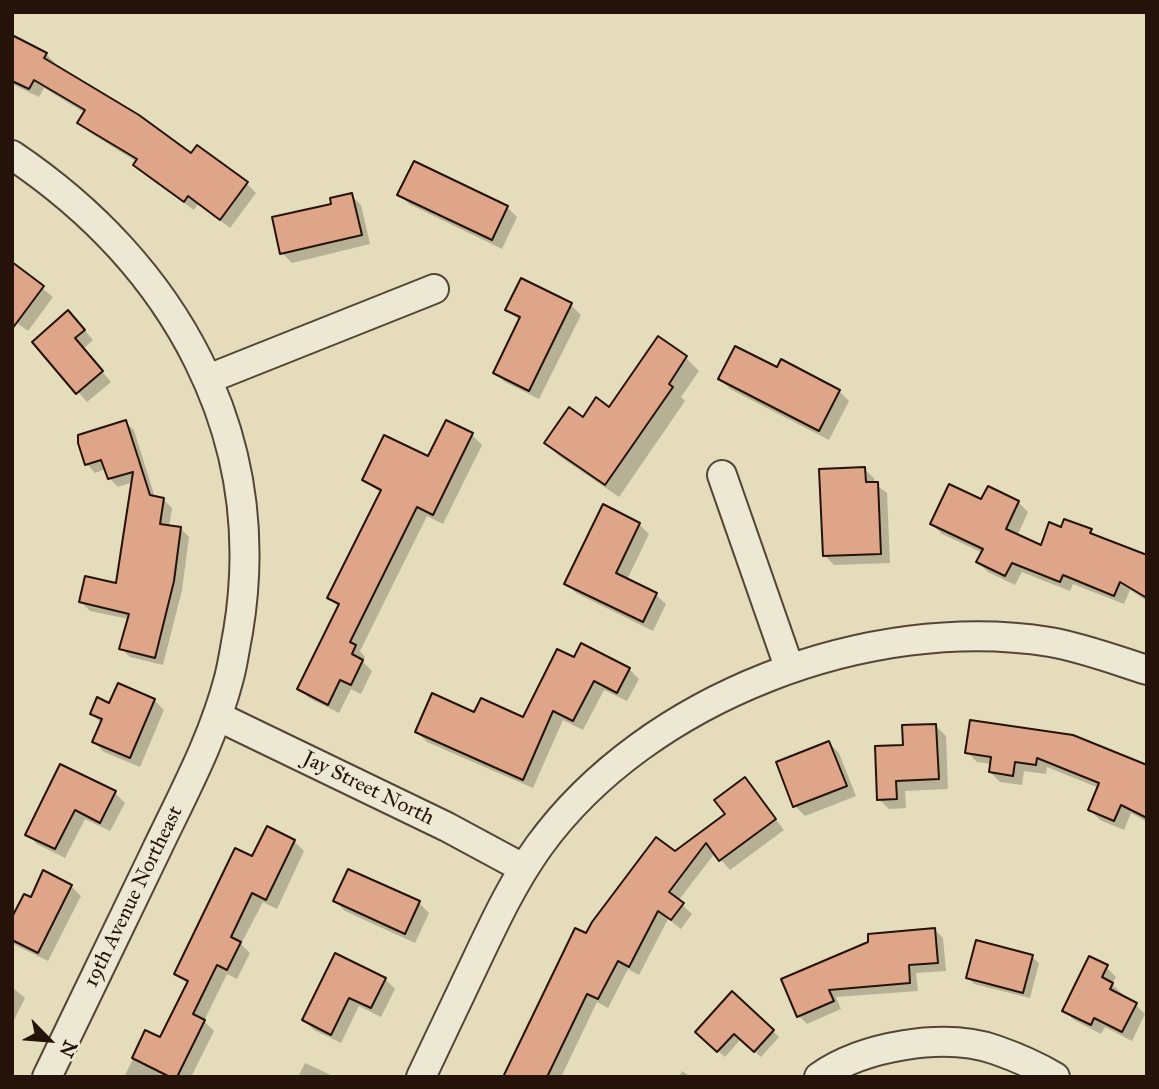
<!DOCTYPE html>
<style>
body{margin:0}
#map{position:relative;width:1159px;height:1089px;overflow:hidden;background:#e4dcbb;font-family:"IM FELL Great Primer",serif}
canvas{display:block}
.frame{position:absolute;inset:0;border:14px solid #251309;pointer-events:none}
.north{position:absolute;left:14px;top:1005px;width:70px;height:70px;-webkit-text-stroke:5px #ede8d3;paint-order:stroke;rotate:115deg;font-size:19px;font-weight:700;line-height:28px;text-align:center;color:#251309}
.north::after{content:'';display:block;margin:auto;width:24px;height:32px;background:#251309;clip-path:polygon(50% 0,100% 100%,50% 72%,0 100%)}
</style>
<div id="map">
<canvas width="1159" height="1089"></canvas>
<div class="frame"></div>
<div class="north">N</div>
</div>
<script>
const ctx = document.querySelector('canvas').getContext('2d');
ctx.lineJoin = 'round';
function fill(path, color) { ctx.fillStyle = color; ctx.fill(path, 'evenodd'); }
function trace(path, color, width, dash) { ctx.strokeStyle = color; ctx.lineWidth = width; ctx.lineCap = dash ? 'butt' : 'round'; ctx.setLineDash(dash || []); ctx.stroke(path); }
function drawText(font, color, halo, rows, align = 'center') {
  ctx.font = font + ' "IM FELL Great Primer",serif'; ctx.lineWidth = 5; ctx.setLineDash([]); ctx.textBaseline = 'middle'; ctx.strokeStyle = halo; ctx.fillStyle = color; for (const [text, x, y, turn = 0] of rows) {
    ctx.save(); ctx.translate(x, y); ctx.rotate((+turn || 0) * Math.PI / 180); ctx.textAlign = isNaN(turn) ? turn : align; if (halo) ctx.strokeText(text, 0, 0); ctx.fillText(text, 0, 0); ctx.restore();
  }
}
fill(new Path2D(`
 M12,37l34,17 10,10 -2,2 137,90 55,27 10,10 -26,35 -32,-24 -4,6 -50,-36 -9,-10 2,-2 -48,-30 -10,-9 6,-10 -41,-25 -5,9 -27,-13z
 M400,194l107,13 10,10 -15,32 -93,-45z
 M351,195l10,10 9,39 -78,19 -10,-10 51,-48z
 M12,264l41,33 -25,34 -16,-12z
 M571,305l10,10 -42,84 -34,-17 -10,-9 26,-52 -14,-11z
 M78,322l15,18 -10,9 28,33 -24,20 -53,-60z
 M659,339l27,19 13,13 -18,26 4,4 -66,96 -60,-41 -13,-13 37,-24 27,-10z
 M720,379l119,12 10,10 -20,39 -99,-51z
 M125,422l9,8 21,68 8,1 9,9 -3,19 12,2 8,8 -7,53 -19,75 -33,-8 -9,-9 8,-29 -39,-8 -9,-9 37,-17 15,-103 -15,5 -9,-9 -3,-9 -11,4 -8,-9z
 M472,435l10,10 -39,79 -16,-8 -67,135 5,6 -2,5 9,9 -11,23 -10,-5 -12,24 -30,-15 -10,-10 40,-81 -10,-9 52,-105 -17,-13 65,-21z
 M864,469l10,9 1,6 12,9 3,70 -56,2 -10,-10z
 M982,501l36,1 10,10 -11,24 24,11 21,-18 29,2 7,7 49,19v44l-17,-11 -6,14 -51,-20 -3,7 -48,-19 -7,13 -27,-13 -10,-10 5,-9 -41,-19 -10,-10z
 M639,524l10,10 -22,46 29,15 10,9 -13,27 -77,-38 -10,-10z
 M575,660l54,9 10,10 -12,22 -23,-11 -21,40 -20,-10 -30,68 -106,-46 -10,-10 58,-18 48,5z
 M154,700l10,10 -24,57 -36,-15 -10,-10 8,-18 -10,-10 18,-9z
 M936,726l10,10 2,53 -43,2 1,17 -17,1 -10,-10 26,-53z
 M829,743l10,10 17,43 -51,20 -10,-10 -17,-43z
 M967,752l180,15v55l-16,-9 -7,17 -24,-10 -10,-10 9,-22 -52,-21 -1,7 -22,-3 -2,14 -22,-3 -10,-10 2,-8 -15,-2z
 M61,766l54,27 10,10 -15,28 -25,-12 -20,39 -28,-14 -10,-10z
 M745,779l39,51 -54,40 -15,-17 -37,48 14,13 -11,15 -13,-10 -29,56 -11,-6 -20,39 -11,-6 -36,75h-58l73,-147 11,6 87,-83 53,-38z
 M294,841l10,10 -27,58 -14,-7 -22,42 9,9 -13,26 -10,-5 -23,47 10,10 -23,46h-67l22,-44 15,7 27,-56 -12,-11 77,-115z
 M71,886l10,10 -33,65 -33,-16 -3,-3v-21l19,-22z
 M335,901l84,2 10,10 -14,30 -70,-32z
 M935,930l8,8 3,33 -30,2 2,18 -82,6 5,12 -34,15 -8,-8 -16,-36z
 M1032,957l7,6 -9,35 -56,-14 -6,-6z
 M1106,967l10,10 -4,7 10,10 -2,3 15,7 10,10 -13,27 -27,-14 -4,7 -27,-14 -10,-10z
 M385,979l10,10 -14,28 -22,-11 -18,37 -27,-13 -10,-10z
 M12,987l13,11 -13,26z
 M773,1031l6,6 -18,20 -20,-18 -16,18 -28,-25z
 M305,1063l30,14h-37z
 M682,1071l9,6h-12z`), '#0003');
const building = new Path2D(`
 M12,35l35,18 -3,5 95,57 52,38 6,-8 51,37 -28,38 -32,-24 -4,6 -51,-37 4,-6 -60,-36 8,-13 -51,-30 -5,9 -17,-8z
 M414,161l94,45 -16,34 -95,-45z
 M352,193l10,42 -82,19 -8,-37 59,-13 -1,-6z
 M12,262l32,24 -32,43z
 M521,278l51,25 -43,88 -36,-18 27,-56 -15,-7z
 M68,310l17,20 -10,8 28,33 -27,23 -44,-52z
 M658,336l29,20 -18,28 4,3 -68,98 -61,-42 25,-36 14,10 13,-20 13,10z
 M735,346l42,21 4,-8 59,31 -21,41 -101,-52z
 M126,420l24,75 14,3 -4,26 21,3 -7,54 -19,77 -36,-9 10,-35 -50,-12 6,-26 31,7 17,-111 -25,7 -7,-19 -16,5 -7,-22v-8z
 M446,420l27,13 -40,82 -16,-8 -67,135 6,3 -4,9 11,6 -12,25 -11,-5 -12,25 -31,-16 42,-85 -12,-6 54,-108 -19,-10 22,-45 44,21z
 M865,467l1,15h12l3,72 -58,2 -4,-87z
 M949,484l32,15 7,-13 31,15 -13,28 35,16 8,-23 12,5 3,-8 28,10 -2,4 57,22v43l-27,-16 -6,14 -51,-21 -3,7 -48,-19 -7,13 -29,-14 7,-13 -53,-25z
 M603,504l37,19 -24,50 41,20 -14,29 -79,-38z
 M581,643l49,25 -13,25 -23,-12 -21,40 -20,-10 -30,69 -108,-48 17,-39 42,19 7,-14 42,19 34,-68 17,8z
 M118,683l37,16 -25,59 -38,-16 10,-23 -12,-5 7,-17 12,6z
 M970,720l103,15 74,30v53l-26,-13 -7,16 -26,-11 11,-27 -62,-25 -1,7 -21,-3 -2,14 -24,-4 2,-15 -26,-4z
 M936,724l3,55 -43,2 1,18 -20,1 -2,-54 28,-1 -1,-20z
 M829,741l18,45 -54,21 -17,-45z
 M60,764l56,27 -16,32 -25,-13 -20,39 -30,-14z
 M745,777l31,42 -57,42 -13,-18 -37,49 15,11 -13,17 -13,-9 -29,56 -11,-6 -20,38 -11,-5 -40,83h-44l72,-149 11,5 6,-11 64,-85 19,14 50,-37 -11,-14z
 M267,826l28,14 -29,60 -14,-7 -21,44 10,5 -14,28 -10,-5 -24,49 12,6 -28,57h-7l-38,-19 13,-28 15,7 28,-56 -14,-7 61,-126 17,8z
 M348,869l72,32 -15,33 -72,-33z
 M43,870l29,15 -34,68 -26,-13v-23l12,-23 7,3z
 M935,928l3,35 -29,2 1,18 -81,7 5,11 -37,16 -16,-38 87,-37v-8z
 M976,940l57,15 -10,38 -57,-15z
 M335,953l51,25 -15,30 -22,-10 -18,37 -29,-15z
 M1089,956l19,9 -6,12 11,6 -3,6 27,14 -15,29 -28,-14 -3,7 -29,-14z
 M732,991l42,39 -20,22 -20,-18 -17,18 -22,-20z`);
fill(building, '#dea588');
trace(building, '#251309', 2);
const street = new Path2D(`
 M12,155c162,109 259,279 226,477 -3,15 -5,31 -9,46 -16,62 -47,118 -74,175 -36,75 -72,149 -108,224
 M208,379l226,-90
 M722,475l67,192
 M217,716l230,111 76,41
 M421,1077c19,-40 38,-80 57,-120 18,-38 36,-76 61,-111 108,-149 331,-233 511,-204 34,6 65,18 97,28
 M819,1077c44,-31 125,-45 177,-27 20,7 41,16 59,27`);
trace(street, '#554536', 32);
trace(street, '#ede8d3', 28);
drawText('21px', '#251309', '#ede8d3', [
 ["Jay Street North",368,789,26],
 ["19th Avenue Northeast",134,897,-64]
]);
</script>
